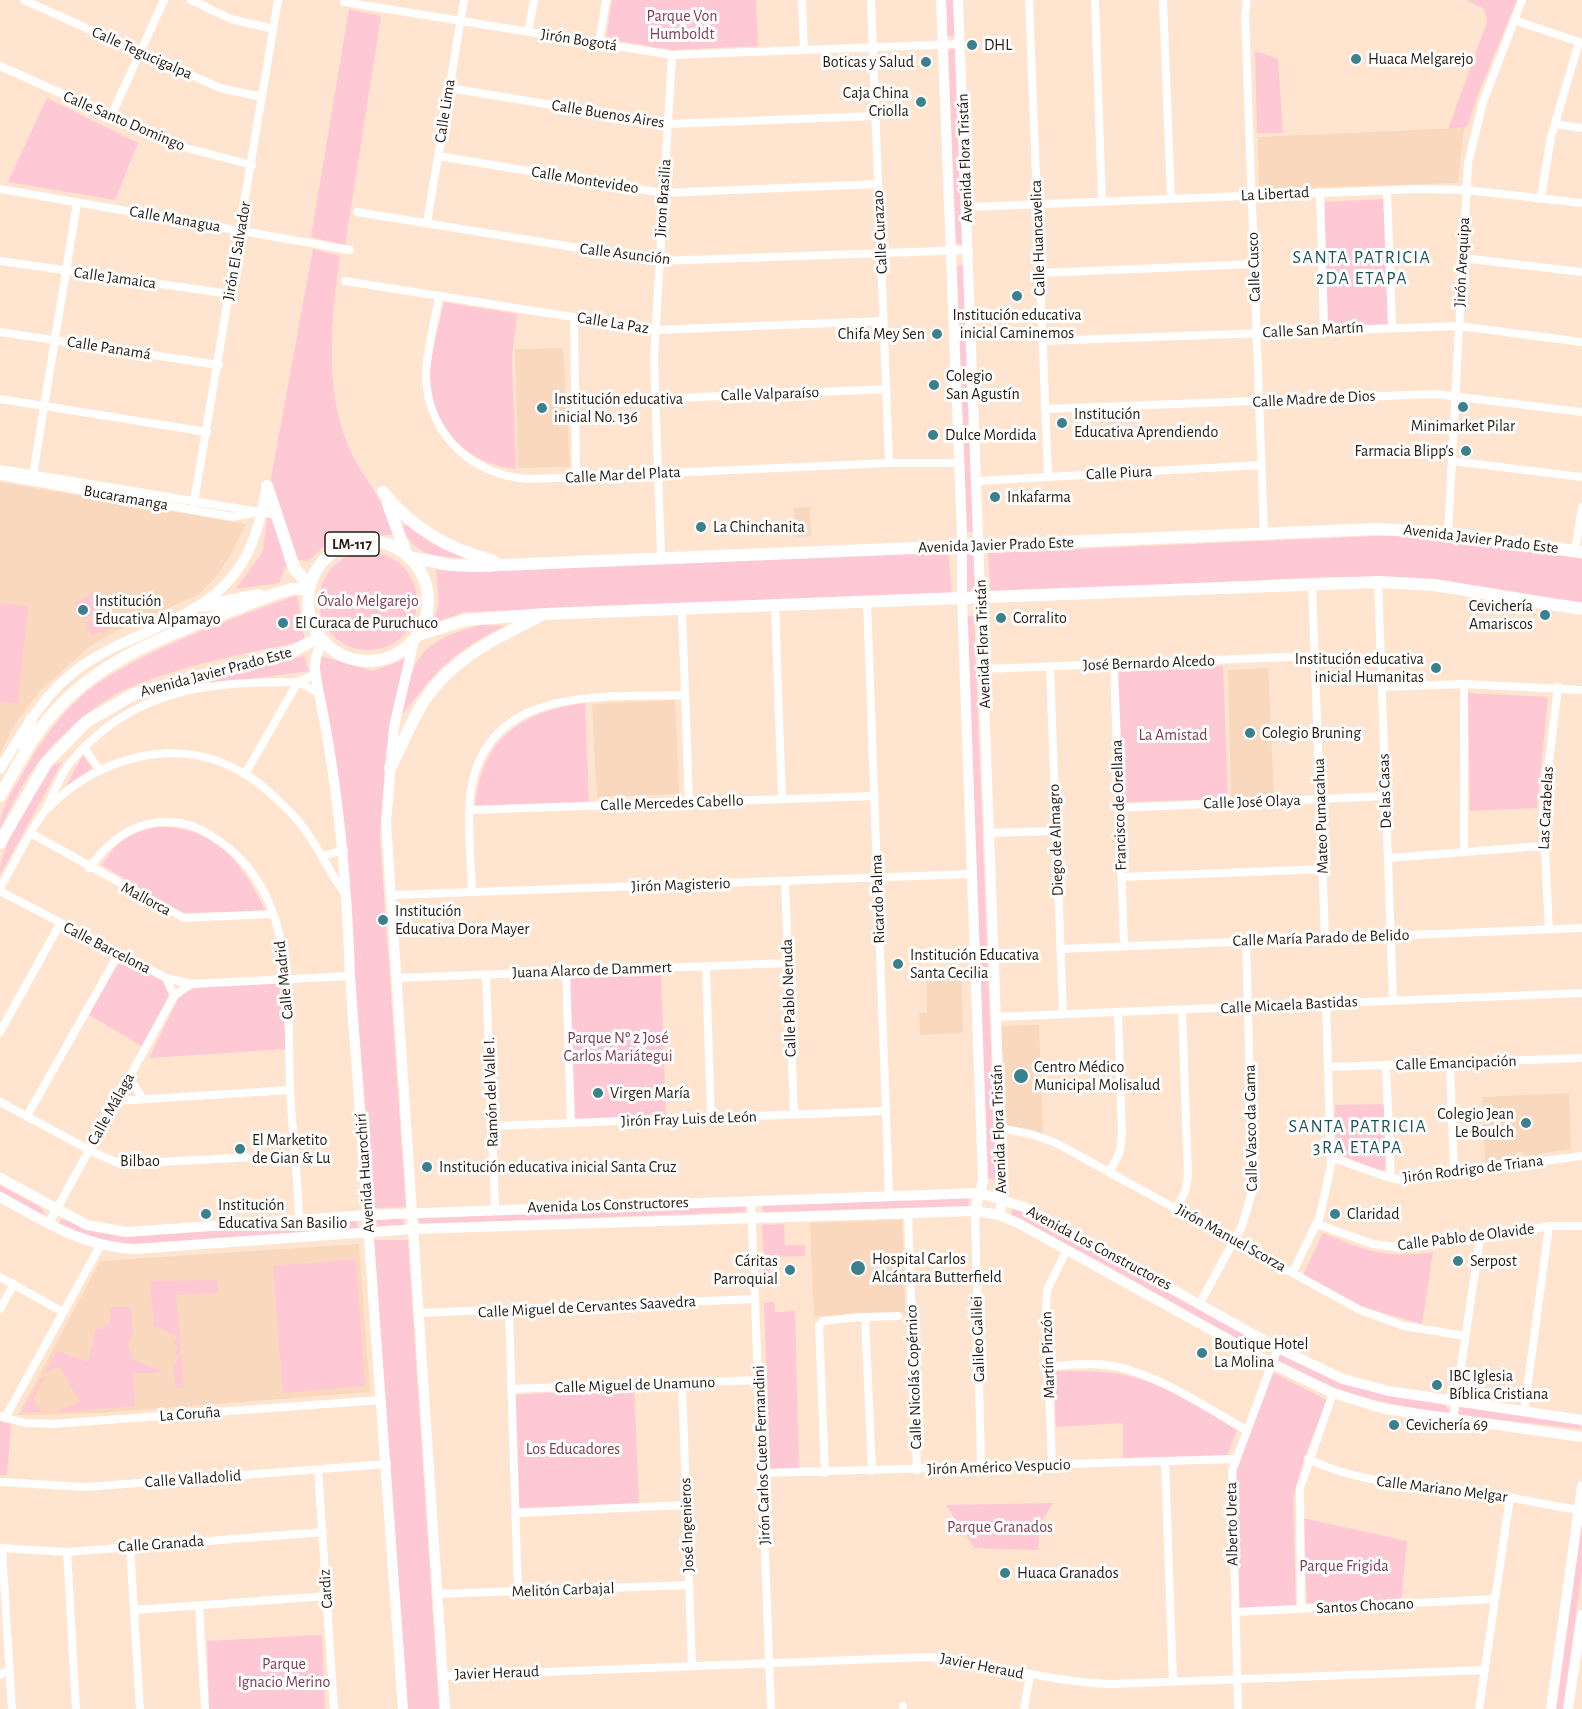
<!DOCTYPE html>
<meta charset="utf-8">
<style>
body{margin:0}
canvas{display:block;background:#ffe4cf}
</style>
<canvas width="1582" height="1709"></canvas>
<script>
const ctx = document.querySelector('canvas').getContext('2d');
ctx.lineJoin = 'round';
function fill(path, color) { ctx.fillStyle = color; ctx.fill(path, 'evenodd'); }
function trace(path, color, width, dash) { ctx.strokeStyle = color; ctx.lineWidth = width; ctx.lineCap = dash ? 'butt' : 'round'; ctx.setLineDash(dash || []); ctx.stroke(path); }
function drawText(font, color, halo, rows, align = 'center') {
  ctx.font = font + ' "Alegreya Sans",sans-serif'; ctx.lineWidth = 6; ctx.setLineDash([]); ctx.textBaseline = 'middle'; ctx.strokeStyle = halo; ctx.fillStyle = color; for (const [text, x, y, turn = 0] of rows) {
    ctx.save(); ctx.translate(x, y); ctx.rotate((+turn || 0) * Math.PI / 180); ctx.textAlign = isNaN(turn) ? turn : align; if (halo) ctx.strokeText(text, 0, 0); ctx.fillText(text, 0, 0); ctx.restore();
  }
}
fill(new Path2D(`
 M1464,128l-6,55 -196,6 -3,-3 -1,-49z
 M563,348l7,119 -52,1 -3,-119z
 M0,482l246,42 -16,32 -14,21 -18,18 -80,35 -28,16 -51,46 -24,32 -15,30z
 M810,507l1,29 -16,1 -1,-29z
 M1268,668l6,128 -43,2 -3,-128z
 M675,700l4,94 -82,3 -5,-93z
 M962,977l1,56 -43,2 -1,-22h8v-35z
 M1039,1025l4,109 -41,-8 -2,-100z
 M1569,1093l2,56 -45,7 -5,-4h-4l-5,7 -27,3 -3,-65z
 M902,1220l3,93 -91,3 -4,-93z
 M359,1244l11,148 -270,21 -82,2 82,-154z`), '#f9d8bd');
fill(new Path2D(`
 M612,0h144l2,46 -86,4 -66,-11z
 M945,0h9l2,35 -9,1z
 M1467,0h50l-38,92 -12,35 -19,2 39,-107 -3,-13z
 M349,9l32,7 -36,229 -34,-8z
 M951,48h3l2,4 6,192 -6,-1 -8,-191z
 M1255,51l23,8 5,74h-26z
 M47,98l91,45 -23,57 -107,-18z
 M1384,199l5,125 -61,3 -4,-125z
 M313,249l27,7c-9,63 -16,133 9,192 7,17 17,29 26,44 8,13 13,28 18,43 -36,0 -58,-5 -84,26l-13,-1 -23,-70 -2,-12z
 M964,264l11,267 -8,1 -10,-266z
 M444,302l73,12 -5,43 4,112c-50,-5 -91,-45 -86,-98 2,-23 9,-46 14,-69z
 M268,511l4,2 14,53 -7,17 -43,6 27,-38z
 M406,525l33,22 26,11c-32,-1 -48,-2 -65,-32z
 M1399,535l41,3 142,21v43l-186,-25h-74l-331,17 -3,-41z
 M965,549l12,3 1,41 -12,5z
 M948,551l4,45 -488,16 -31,11 6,-20 -3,-33 47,2 49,-4z
 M319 601a49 49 0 1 1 98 0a49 49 0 1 1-98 0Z
 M96,591l9,17 -22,12 -9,-17z
 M297,595l8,46c-59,12 -122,24 -177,47 -34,15 -73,51 -94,80 -14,18 -23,41 -34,60 0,-20 12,-36 22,-53 17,-32 42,-67 71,-88 54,-39 142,-69 204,-92z
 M0,603l28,3 -10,98 -18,-2z
 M105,614l6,13 -19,9 -6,-13z
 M964,616h10l22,564 -11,-2z
 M480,625l25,1c-54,26 -67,43 -103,89 10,-59 19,-74 78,-90z
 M304,656l5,15 -116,16 -1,-5z
 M321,656l52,15 32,-12 -19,92 -6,88 26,368 -32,1 -35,-412 -19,-129z
 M1223,666l5,133 -104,3 -7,-130z
 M1468,693l80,4 -11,111 -67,3z
 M585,703l4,101 -114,4c6,-69 45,-96 110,-105z
 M83,755l9,13 -26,18z
 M62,762l-62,113c0,-34 36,-80 53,-110z
 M155,827c63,-1 85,34 111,84l-85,2 -79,-48c15,-25 26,-30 53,-38z
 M129,962c16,8 38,14 40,33l-27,51 -53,-31 27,-50z
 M661,975l5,142 -92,3 -5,-142z
 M276,983l6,5 4,61 -137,9 30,-61c18,-17 73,-13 97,-14z
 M1385,1104v65l-3,2c-52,-20 -46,-10 -47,-66z
 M0,1185l43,24 1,7 -44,-23z
 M969,1197l-1,9 -204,6 -2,-4 2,-4z
 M742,1205l4,3 -3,4 -323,12 -2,-6z
 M1014,1207l253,138 -5,8 -167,-94 -85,-42z
 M403,1218l2,8 -34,3v-8z
 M61,1219l41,13 254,-11 3,9 -202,14h-45l-54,-19z
 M784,1224l1,21h20v11l-36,1 1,25 -5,1 -3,-58z
 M1323,1233c41,18 65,26 110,19l-11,72 -62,-18 -57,-31z
 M374,1240h34l31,469h-33z
 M356,1259l9,127 -82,7 -10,-127z
 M217,1280l1,13 -42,2 8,92 -8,1 -3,-18 6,-14 -4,-2 3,-7 -4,-3 3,-8 -23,-10 -4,-45z
 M774,1302l1,10 20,-1 4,157 -29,1 -6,-166z
 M111,1307h20l2,25 -5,13 4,15 29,10 -2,3h-26l2,33 -70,6h-43l20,-35 4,-1 -13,22 8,13h16l23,-9 -21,-35 -15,6 13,-22 31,11 8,-33h6l3,-5 4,1z
 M1280,1354l77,32 89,19 3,7 -3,3 -81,-17 -31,-10 -56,-27z
 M1054,1371c27,0 54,-1 79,6 37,10 72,34 104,53l-10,25 -104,3v-35l-67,4z
 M1272,1372l55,28 -22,55 -12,43 3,108 -57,3 -5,-101 3,-39z
 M634,1388l5,115 -120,5 -7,-113z
 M1458,1407l121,14 3,8 -125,-14z
 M0,1421l11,3 -4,51h-7z
 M1053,1503l-13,21 -2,26 -64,-2 -28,-43z
 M1303,1518l104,23 -6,61 -94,1z
 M1582,1522v49l-19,138h-8z
 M322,1635l3,74h-116l-2,-68z`), '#ffc8d5');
trace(new Path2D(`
 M24,0l196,88 42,9
 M191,0l40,19 42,10
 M802,0l2,50
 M871,0l18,463
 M1029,0l19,477
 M1095,0l7,202
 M1163,0l8,199
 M1247,0l-2,15 19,519
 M344,2l328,53 288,-11
 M1514,20l68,23
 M528,32l6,-32
 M599,43l7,-43
 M0,66l179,80 73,19
 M449,88l219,36 207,-8
 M111,116l53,-116
 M1555,124l27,4
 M438,156l225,37 215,-9
 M0,189l350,61
 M1387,190l5,137
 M1320,192l4,137
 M1541,197l10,-60 28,-95
 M967,207l453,-18 46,1 116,13
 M357,212l302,49 310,-11
 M427,223l37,-223
 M1462,258l120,14
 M0,261l230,33
 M1040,273l214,-9
 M345,281l310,49 229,-9
 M439,296c-4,26 -13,55 -13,81 2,60 51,102 108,102l355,-16h71
 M574,317l2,160
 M0,332l219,33
 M1042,341l417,-15 123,16
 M0,399l207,33
 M654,399l233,-10
 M1045,409l391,-15 146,18
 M1452,461l130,16
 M0,469l277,46
 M33,475l44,-272
 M0,476l233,41 19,-4
 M977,481l285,-16
 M194,502l84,-502
 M1448,533l20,-370 15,-61 39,-102
 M1575,551l7,-44
 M661,556l-7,-198 18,-303
 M1378,582l15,418
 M1312,585l13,353
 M867,602l22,593
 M775,606l7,193
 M682,609l7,193
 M1114,664l10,282
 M1050,667l13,347
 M984,669l331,-13
 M298,682l21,11
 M1464,684v168
 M1382,687l82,-3 118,6
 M84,748l15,21
 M245,774l53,-92
 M47,807c7,-14 13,-32 23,-44 62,-75 137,-81 228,-81l18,-8
 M1119,808l266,-12
 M469,810l405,-14
 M988,833l68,-2
 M32,834l152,84 89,-4
 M322,856l22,-6
 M1388,858l154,-12
 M89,868c24,-32 51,-51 92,-45 15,3 29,11 41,20 76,54 65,162 68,245 2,44 8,87 9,132
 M1122,877l201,-8
 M785,881l9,233
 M0,888c12,-20 32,-63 46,-78 50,-53 133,-77 199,-36 14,8 30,23 42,35 26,24 38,58 59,86
 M0,891l166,87 8,18
 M472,892c-1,-31 -5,-64 -2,-96 14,-113 133,-98 215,-101
 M391,895l581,-21
 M1549,929l-6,-118 15,-124
 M1060,949l522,-21
 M706,966l5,152
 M566,971l5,152
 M486,974l9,235
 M166,978l25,6
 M396,978l392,-15
 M995,1017l587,-24
 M0,1032l60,-108
 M1450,1063l4,111
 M1386,1065l5,113
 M1329,1067l253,-9
 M129,1078l14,21
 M116,1101l174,-11
 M0,1102l97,52 24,10 174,-9
 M27,1116l91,-161
 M492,1126l394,-15
 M1000,1128l34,7 22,8 304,167 44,16 61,10
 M1331,1157l53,19 17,4 181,-24
 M1110,1172l10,-21 2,-18 -4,-121
 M751,1200l20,509
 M1176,1209l9,-17 3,-16 -6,-166
 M975,1211l6,256
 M908,1212l9,258
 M49,1223l125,-227 17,-12 159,-8
 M1317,1224l56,20 31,4 76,-9 69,-13h33
 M1293,1272l27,-56 11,-51 -5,-162
 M0,1277l63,35
 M1200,1303l42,-77 11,-37 -7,-248
 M0,1309l14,-25
 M509,1311l9,281
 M418,1313l337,-14
 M865,1317l33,-1
 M1049,1366c21,-1 44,-4 65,0 47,10 90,40 132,64
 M682,1383l10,283
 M511,1389l248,-9
 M1524,1412l25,-186
 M0,1416l25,7 27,1 329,-24
 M5,1418l95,-172
 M1453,1420l27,-181
 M1308,1459c54,26 117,27 176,34 32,5 63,12 95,17
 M1165,1462l8,220
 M1052,1465l-6,-155 1,-20 20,-41
 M318,1469l16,240
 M763,1473l472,-14
 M825,1473l-6,-147 4,-5 36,-4h6l7,154
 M0,1482l86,5 301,-23
 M515,1513l171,-8
 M130,1546l10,163
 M0,1548l67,4 256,-20
 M2,1549l10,160
 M67,1552l9,157
 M437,1594l252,-9
 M199,1606l6,103
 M1301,1609l-1,-121 33,-95
 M135,1610l192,-14
 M1235,1612l260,-13
 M0,1675l10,-6
 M443,1676l485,-19c62,5 120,25 182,27l375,-14
 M903,1706v3
 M1024,1709l6,-34
 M1238,1709l-6,-238 46,-123
 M1479,1709l31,-212`), '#fff', 8);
trace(new Path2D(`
 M941,0l21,535v64l21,581 -8,31
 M958,0l44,1182 1,17 -4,16
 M414,640l-20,87 -8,95 59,887
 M324,642c-16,18 -7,40 -3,61 18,90 26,181 29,273l53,733
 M0,769c22,-36 44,-76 79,-101 64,-46 147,-47 176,-133 6,-16 8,-33 12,-49
 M0,1178l87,47 39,7 242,-17 611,-22 45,14 254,141 65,31 46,12 193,29
 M0,1197c47,25 80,49 135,52l279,-20 561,-18 24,4 19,8 253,140 62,30 52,16 197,28
 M1551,1709l31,-223
 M1568,1709l14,-94`), '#fff', 10);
trace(new Path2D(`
 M267,486l28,84 15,15
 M383,492c30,37 65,57 111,69
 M388,504l19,52
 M308 601a60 60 0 1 1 120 0a60 60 0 1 1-120 0Z
 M409,557l42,8 26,1 900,-37 71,4 134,19
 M203,606l56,-11
 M418,635l47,-15 80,-6 833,-32 56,3 148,24
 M25,747l6,-28
 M390,768c12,-23 22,-49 36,-70 28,-41 70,-60 112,-81
 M0,796c17,-30 33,-62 58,-88 54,-59 141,-84 214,-113l19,-6h18
 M0,843l46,-80 40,-41 48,-28 159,-43 27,-14`), '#fff', 12);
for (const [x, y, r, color] of [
 [972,45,6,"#3b818d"],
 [1356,59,6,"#3b818d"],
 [926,62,6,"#3b818d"],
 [921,102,6,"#3b818d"],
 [1017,296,6,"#3b818d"],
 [937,334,6,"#3b818d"],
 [934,385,6,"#3b818d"],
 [1463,407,6,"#3b818d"],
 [542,408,6,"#3b818d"],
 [1062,423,6,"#3b818d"],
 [933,435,6,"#3b818d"],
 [1466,451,6,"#3b818d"],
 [995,497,6,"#3b818d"],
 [701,527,6,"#3b818d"],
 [83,610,6,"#3b818d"],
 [1545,615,6,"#3b818d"],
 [1001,618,6,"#3b818d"],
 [283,623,6,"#3b818d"],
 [1436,668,6,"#3b818d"],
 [1250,733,6,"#3b818d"],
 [383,920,6,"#3b818d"],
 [898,964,6,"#3b818d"],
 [1021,1076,8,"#3b818d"],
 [598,1093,6,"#3b818d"],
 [1526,1123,6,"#3b818d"],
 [240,1149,6,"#3b818d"],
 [427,1167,6,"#3b818d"],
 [206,1214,6,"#3b818d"],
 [1335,1214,6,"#3b818d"],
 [1458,1261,6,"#3b818d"],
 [858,1268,8,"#3b818d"],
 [790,1270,6,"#3b818d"],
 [1202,1353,6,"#3b818d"],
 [1437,1385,6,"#3b818d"],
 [1394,1425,6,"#3b818d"],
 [1005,1573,6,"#3b818d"]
]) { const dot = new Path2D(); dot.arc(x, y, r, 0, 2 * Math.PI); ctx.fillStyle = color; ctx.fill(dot); trace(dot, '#fff', 2); }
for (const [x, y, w] of [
 [352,544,54]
]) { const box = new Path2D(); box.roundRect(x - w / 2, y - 12, w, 24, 4.5); ctx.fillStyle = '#fff'; ctx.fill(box); trace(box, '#251c14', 1.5); }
drawText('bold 15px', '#251c14', null, [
 ["LM-117",352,544]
]);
drawText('16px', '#813d52', '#fff', [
 ["Parque Von",682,16],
 ["Humboldt",682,34],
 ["Óvalo Melgarejo",368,601],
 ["La Amistad",1173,735],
 ["Parque Nº 2 José",618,1038],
 ["Carlos Mariátegui",618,1056],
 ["Los Educadores",573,1449],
 ["Parque Granados",1000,1527],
 ["Parque Frigida",1344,1566],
 ["Parque",284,1664],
 ["Ignacio Merino",284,1682]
]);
drawText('16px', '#251c14', '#fff', [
 ["Jirón Bogotá",579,40,9],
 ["Calle Tegucigalpa",142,53,24],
 ["Calle Lima",445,111,-81],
 ["Calle Buenos Aires",608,114,9],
 ["Calle Santo Domingo",124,121,23],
 ["Avenida Flora Tristán",965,158,-92],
 ["Calle Montevideo",585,180,9],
 ["La Libertad",1275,194,-3],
 ["Jiron Brasilia",663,198,-86],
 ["Calle Managua",175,219,10],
 ["Calle Curazao",880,232,-93],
 ["Calle Huancavelica",1038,238,-92],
 ["Jirón El Salvador",237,251,-80],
 ["Calle Asunción",625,254,7],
 ["Jirón Arequipa",1462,262,-87],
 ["Calle Cusco",1254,267,-92],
 ["Calle Jamaica",115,278,8],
 ["Calle La Paz",613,323,9],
 ["Calle San Martín",1313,330,-3],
 ["Calle Panamá",109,348,9],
 ["Calle Valparaíso",770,394,-2],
 ["Calle Madre de Dios",1314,399,-3],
 ["Calle Piura",1119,473,-3],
 ["Calle Mar del Plata",623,475,-3],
 ["Bucaramanga",126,498,10],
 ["Avenida Javier Prado Este",1481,539,7],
 ["Avenida Javier Prado Este",996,545,-2],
 ["Avenida Flora Tristán",983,644,-92],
 ["José Bernardo Alcedo",1149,663,-2],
 ["Avenida Javier Prado Este",216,672,-15],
 ["De las Casas",1385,791,-92],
 ["Calle José Olaya",1252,802,-2],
 ["Calle Mercedes Cabello",672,803,-2],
 ["Francisco de Orellana",1119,805,-92],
 ["Las Carabelas",1546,808,-87],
 ["Mateo Pumacahua",1321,816,-92],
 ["Diego de Almagro",1056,840,-92],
 ["Jirón Magisterio",681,885,-2],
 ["Mallorca",146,899,28],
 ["Ricardo Palma",878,899,-92],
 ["Calle María Parado de Belido",1321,938,-2],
 ["Calle Barcelona",107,948,27],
 ["Juana Alarco de Dammert",592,970,-2],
 ["Calle Madrid",284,980,-96],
 ["Calle Pablo Neruda",789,998,-92],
 ["Calle Micaela Bastidas",1289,1005,-3],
 ["Calle Emancipación",1456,1063,-2],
 ["Ramón del Valle I.",491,1092,-92],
 ["Calle Málaga",111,1109,-61],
 ["Jirón Fray Luis de León",689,1119,-2],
 ["Calle Vasco da Gama",1251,1128,-91],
 ["Avenida Flora Tristán",999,1129,-92],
 ["Bilbao",140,1161],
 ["Jirón Rodrigo de Triana",1473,1169,-7],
 ["Avenida Huarochirí",365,1173,-94],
 ["Avenida Los Constructores",608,1205,-2],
 ["Calle Pablo de Olavide",1466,1237,-7],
 ["Jirón Manuel Scorza",1231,1238,29],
 ["Avenida Los Constructores",1099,1248,28],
 ["Calle Miguel de Cervantes Saavedra",587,1307,-3],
 ["Galileo Galilei",978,1339,-92],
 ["Martín Pinzón",1048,1355,-92],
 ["Calle Nicolás Copérnico",914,1377,-92],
 ["Calle Miguel de Unamuno",635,1385,-2],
 ["La Coruña",190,1414,-4],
 ["Jirón Carlos Cueto Fernandini",762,1455,-92],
 ["Jirón Américo Vespucio",999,1467,-2],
 ["Calle Valladolid",193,1479,-4],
 ["Calle Mariano Melgar",1442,1489,7],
 ["Alberto Ureta",1232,1524,-91],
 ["José Ingenieros",687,1525,-92],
 ["Calle Granada",161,1544,-4],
 ["Cardiz",326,1589,-94],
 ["Melitón Carbajal",563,1590,-2],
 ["Santos Chocano",1365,1606,-3],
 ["Javier Heraud",982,1666,11],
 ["Javier Heraud",497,1673,-2]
]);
drawText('16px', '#251c14', '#fff', [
 ["DHL",984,45],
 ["Huaca Melgarejo",1368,59],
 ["Boticas y Salud",914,62,"right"],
 ["Caja China",909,93,"right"],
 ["Criolla",909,111,"right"],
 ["Institución educativa",1017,315,"center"],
 ["inicial Caminemos",1017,333,"center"],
 ["Chifa Mey Sen",925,334,"right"],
 ["Colegio",946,376],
 ["San Agustín",946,394],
 ["Institución educativa",554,399],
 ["inicial No. 136",554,417],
 ["Institución",1074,414],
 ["Educativa Aprendiendo",1074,432],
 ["Minimarket Pilar",1463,426,"center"],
 ["Dulce Mordida",945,435],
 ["Farmacia Blipp's",1454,451,"right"],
 ["Inkafarma",1007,497],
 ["La Chinchanita",713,527],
 ["Institución",95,601],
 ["Educativa Alpamayo",95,619],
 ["Cevichería",1533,606,"right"],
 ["Amariscos",1533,624,"right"],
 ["Corralito",1013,618],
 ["El Curaca de Puruchuco",295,623],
 ["Institución educativa",1424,659,"right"],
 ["inicial Humanitas",1424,677,"right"],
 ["Colegio Bruning",1262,733],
 ["Institución",395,911],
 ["Educativa Dora Mayer",395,929],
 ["Institución Educativa",910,955],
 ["Santa Cecilia",910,973],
 ["Centro Médico",1034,1067],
 ["Municipal Molisalud",1034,1085],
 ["Virgen María",610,1093],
 ["Colegio Jean",1514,1114,"right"],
 ["Le Boulch",1514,1132,"right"],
 ["El Marketito",252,1140],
 ["de Gian & Lu",252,1158],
 ["Institución educativa inicial Santa Cruz",439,1167],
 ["Institución",218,1205],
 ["Educativa San Basilio",218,1223],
 ["Claridad",1347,1214],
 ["Hospital Carlos",872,1259],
 ["Alcántara Butterfield",872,1277],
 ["Cáritas",778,1261,"right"],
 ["Parroquial",778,1279,"right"],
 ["Serpost",1470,1261],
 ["Boutique Hotel",1214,1344],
 ["La Molina",1214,1362],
 ["IBC Iglesia",1449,1376],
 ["Bíblica Cristiana",1449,1394],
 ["Cevichería 69",1406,1425],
 ["Huaca Granados",1017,1573]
], 'left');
ctx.letterSpacing = '1.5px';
drawText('18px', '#1a545d', '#fff', [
 ["SANTA PATRICIA",1362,258],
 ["2DA ETAPA",1362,279],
 ["SANTA PATRICIA",1358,1127],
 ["3RA ETAPA",1358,1148]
]);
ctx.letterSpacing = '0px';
</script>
